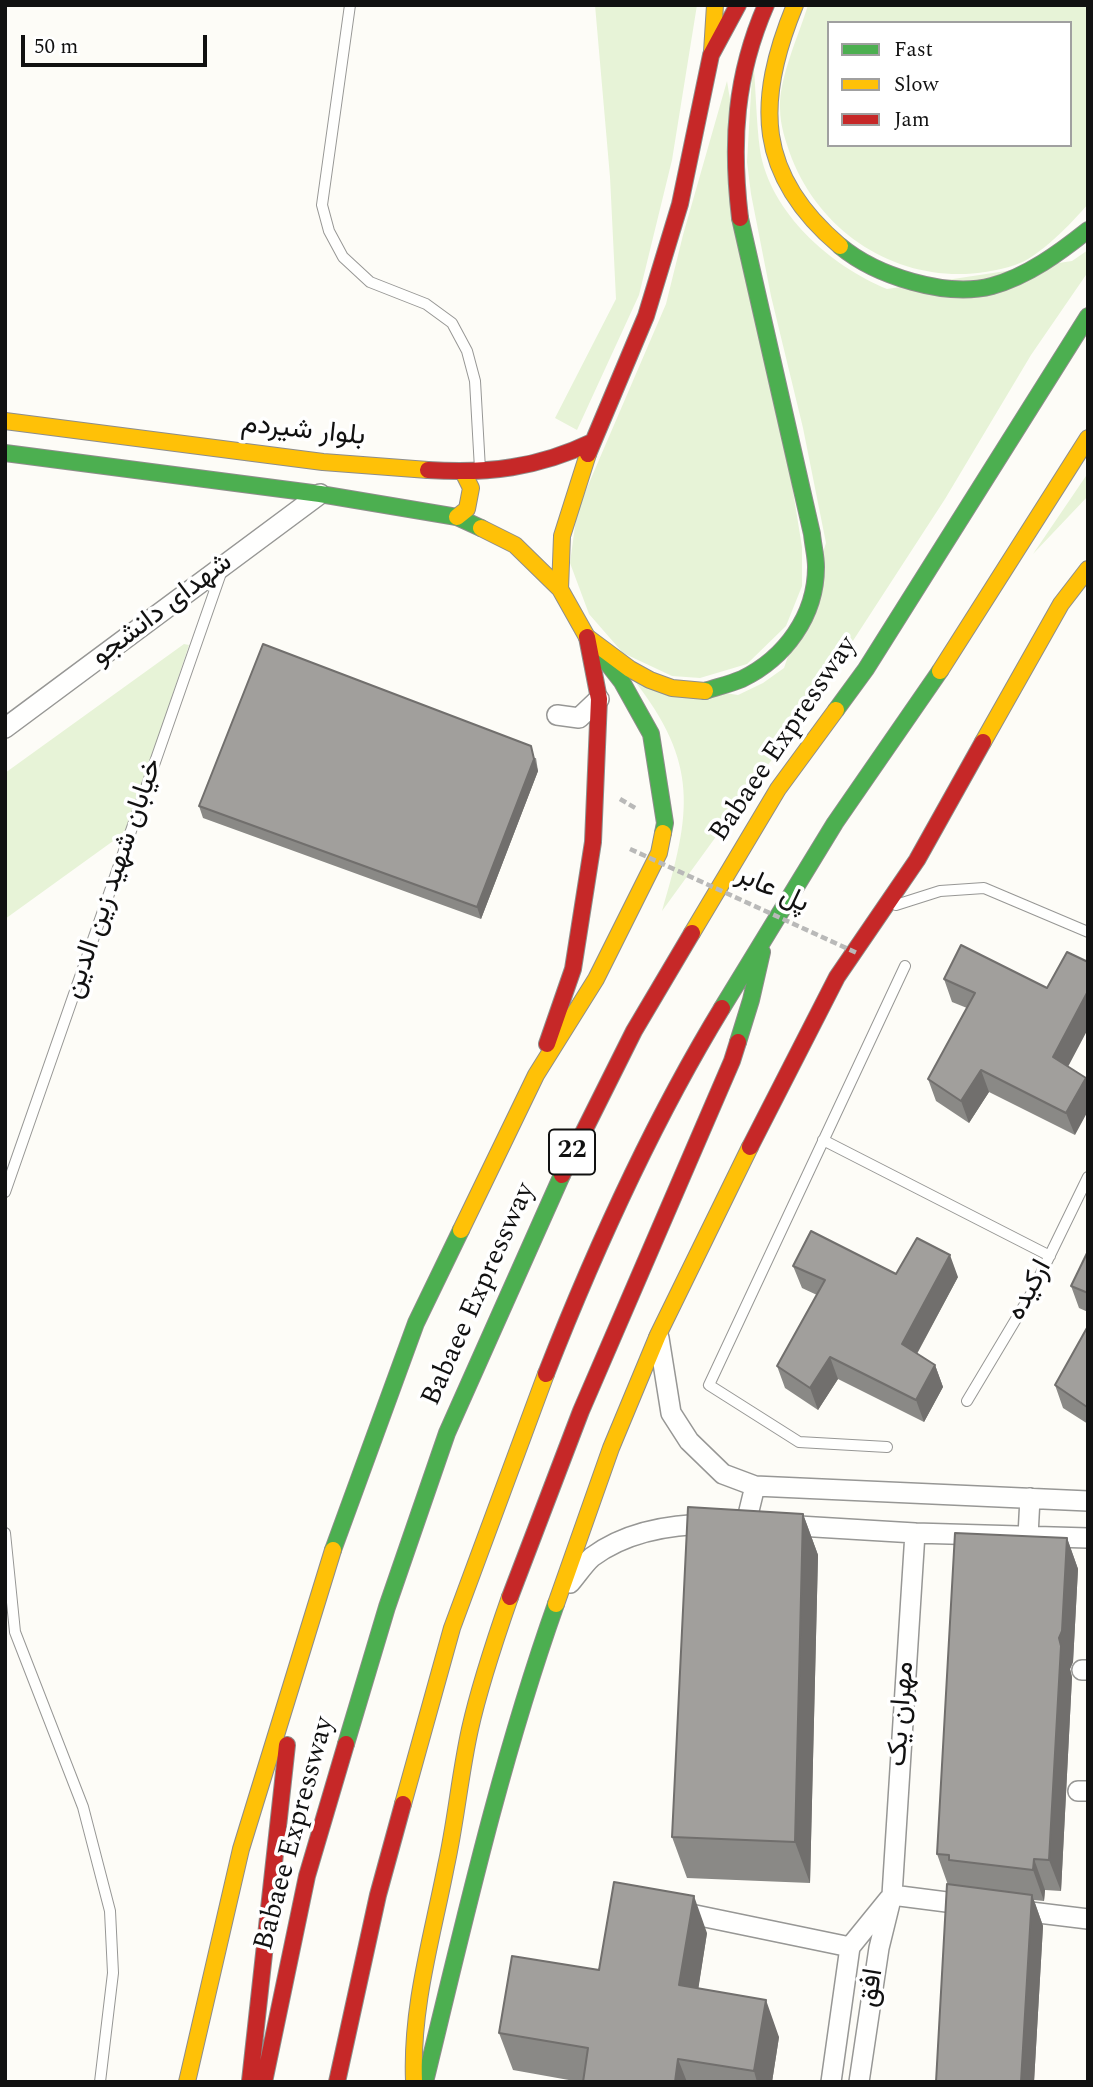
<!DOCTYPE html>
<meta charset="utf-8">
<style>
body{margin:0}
#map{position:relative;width:1093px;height:2087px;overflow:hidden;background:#fdfcf7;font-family:Spectral,serif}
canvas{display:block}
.frame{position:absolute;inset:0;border:7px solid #111;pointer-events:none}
.legend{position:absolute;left:827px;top:21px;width:245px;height:126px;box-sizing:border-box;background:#fff;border:2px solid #a0a0a0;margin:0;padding:9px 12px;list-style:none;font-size:21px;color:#111}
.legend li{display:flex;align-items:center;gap:14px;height:35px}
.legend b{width:35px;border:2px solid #a0a0a0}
.scale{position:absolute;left:21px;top:35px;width:186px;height:32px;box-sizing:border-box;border:4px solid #111;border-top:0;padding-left:9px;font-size:21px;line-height:24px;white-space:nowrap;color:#111;-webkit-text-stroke:5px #fff;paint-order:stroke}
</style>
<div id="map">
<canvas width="1093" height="2087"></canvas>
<div class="frame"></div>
<ul class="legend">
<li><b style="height:9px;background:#4caf50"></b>Fast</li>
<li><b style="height:9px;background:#ffc107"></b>Slow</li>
<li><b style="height:9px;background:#c62828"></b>Jam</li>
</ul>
<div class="scale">50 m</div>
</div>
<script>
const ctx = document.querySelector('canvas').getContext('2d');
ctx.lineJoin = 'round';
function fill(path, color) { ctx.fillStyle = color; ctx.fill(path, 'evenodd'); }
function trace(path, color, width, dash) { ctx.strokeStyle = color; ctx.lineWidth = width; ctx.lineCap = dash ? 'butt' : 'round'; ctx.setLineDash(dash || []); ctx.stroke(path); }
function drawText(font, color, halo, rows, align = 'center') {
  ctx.font = font + ' Spectral,Vazirmatn,serif'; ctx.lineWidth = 7; ctx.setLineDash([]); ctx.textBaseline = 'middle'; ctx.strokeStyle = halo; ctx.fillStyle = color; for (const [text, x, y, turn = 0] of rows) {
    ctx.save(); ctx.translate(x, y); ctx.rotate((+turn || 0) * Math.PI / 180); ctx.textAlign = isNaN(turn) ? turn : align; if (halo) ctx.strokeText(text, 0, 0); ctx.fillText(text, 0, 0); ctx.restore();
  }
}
fill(new Path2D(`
 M595,5h102l-25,155 -33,135 -62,135 -22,-12 61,-119 -6,-122z
 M808,5h280v199c-16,19 -50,54 -73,61 -92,30 -187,-17 -223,-106 -6,-17 -12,-33 -12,-51 -1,-31 19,-73 28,-103zM829,23h241v122h-241z
 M753,58c3,30 3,62 7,92 10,63 71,116 127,139l185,-28 16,-11v22l-57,83 -86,144 -135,208 -148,204c29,-98 38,-147 -29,-232l105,16 25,-12 21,-15 42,-125 -23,-115 -32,-132 -20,-102 -4,-32z
 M727,81l75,466v39l-16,40 -39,38 -47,14 -28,-2 -49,-23 -34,-39 -19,-51 7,-52 89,-207 17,-69z
 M1088,473v23l-55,58z
 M184,644l5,1 -62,186 -122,88v-146z`), '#e7f3d7');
const lane = new Path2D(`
 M350,5l-28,200 7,26 14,26 27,25 56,22 26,19 15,28 8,30 5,88
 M896,905l44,-14 44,-3 104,44
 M823,1140l227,116
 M5,1192l217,-622
 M967,1401l64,-107 57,-117
 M887,1447l-88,-5 -90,-57 196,-419
 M5,1533l10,99 68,175 27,104 3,62 -13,109`);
const street = new Path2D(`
 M557,715l22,3 20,-19
 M5,728l315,-234
 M659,1338l12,75 18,28 34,33 32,12 333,15
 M746,1523l9,-37
 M782,1525l133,8 173,5
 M1028,1536l2,-38
 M570,1583c7,-8 14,-19 22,-26 35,-26 79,-33 122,-33
 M1082,1670h6
 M1078,1791h10
 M892,1895l78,10
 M1014,1910l74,9
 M676,1911l174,36
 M850,1947l39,-48
 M831,2082l19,-135
 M859,2082l20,-134 13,-53 23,-362`);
const fast = new Path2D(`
 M840,246c36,30 106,52 152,40 36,-10 67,-33 96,-56
 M5,453l315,41 137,23 24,11
 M587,637l35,45 29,52 14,89 -2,10
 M705,691c12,-4 25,-7 37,-12 43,-21 74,-63 74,-112 0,-11 -3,-22 -4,-33l-72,-316
 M836,710l30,-41 222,-353
 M722,1008l113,-185 105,-152
 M738,1042l13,-42 11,-48
 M333,1550l83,-227 45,-93
 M346,1744l41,-137 60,-174 115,-258
 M425,2082c39,-160 76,-323 131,-478`);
const slow = new Path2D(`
 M795,5c-40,97 -39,170 45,241
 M712,52l3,-47
 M5,421l318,41 105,8
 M588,454l-26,82 -2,53 27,48 43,32 20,11 22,8 33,3
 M457,517l10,-8 4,-21 -8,-16
 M481,528l34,17 45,44
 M940,671l148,-233
 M983,742l78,-138 27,-35
 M692,933l86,-144 58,-79
 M461,1230l75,-155 60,-96 63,-126 4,-20
 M556,1604l55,-156 47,-113 92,-188
 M403,1804l49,-176 94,-254
 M414,2081c-3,-74 18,-143 32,-215 10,-45 14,-92 24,-137 10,-45 25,-89 40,-132
 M187,2082l54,-233 92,-299`);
const jam = new Path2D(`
 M740,218c-9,-76 -5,-142 26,-213
 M588,454l58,-138 34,-112 31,-149 27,-50
 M428,470c59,4 110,-2 164,-28
 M547,1044l26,-75 20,-127 6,-143 -12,-62
 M750,1147l87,-170 80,-117 66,-118
 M562,1175l72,-144 58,-98
 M546,1374c49,-125 106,-251 176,-366
 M510,1597l71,-186 151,-350 6,-19
 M250,2081l37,-336
 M264,2082l43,-206 39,-132
 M337,2082l41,-187 25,-91`);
trace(lane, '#979795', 12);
trace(street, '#979795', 22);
trace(fast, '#8e8d8b', 18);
trace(slow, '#8e8d8b', 18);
trace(jam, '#8e8d8b', 18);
trace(new Path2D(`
 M620,799l17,10`), '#b9b9b8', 4.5, [7, 3.5]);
trace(lane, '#fffffe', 10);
trace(street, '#fffffe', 19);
trace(fast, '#4caf50', 16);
trace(slow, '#ffc107', 16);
trace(jam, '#c62828', 16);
trace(new Path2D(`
 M630,849l227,104`), '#b9b9b8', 4.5, [7, 3.5]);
fill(new Path2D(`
 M536,758l2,13 -57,148 -278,-101 -4,-12z
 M944,979l103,9 21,79 7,68 -86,-43 -20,31 -33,-22 -8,-22 39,-71 -15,-6z
 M1088,1251v61l-9,-4 -8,-22z
 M793,1266l103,8 62,3 -41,77 18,11 8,22 -19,35 -86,-43 -20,31 -33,-22 -8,-22 40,-71 -15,-7z
 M1088,1326v98l-25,-16 -8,-23z
 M803,1514l15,41 -8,328 -123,-5 -15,-41z
 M1067,1538l11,31 -5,93 -3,7 2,8 -11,214 -16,-1 -1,11 -10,-1 9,26 -9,156h-98l12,-197 -11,-31z
 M707,1933l-9,56 81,48 -7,45h-192l-67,-12 -14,-37z`), '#8a8986');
fill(new Path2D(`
 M531,746l7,25 -57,148 -4,-12z
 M1088,991v38l-27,51 -8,-23z
 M981,1070l8,22 -20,31 -8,-22z
 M1086,1078l2,6v27l-13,24 -9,-22z
 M950,1255l8,22 -48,89 -8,-22z
 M830,1357l8,22 -20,31 -8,-22z
 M935,1365l8,22 -19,35 -8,-22z
 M803,1514l15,41 -8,328 -15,-41z
 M1067,1538l11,31 -5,93 -3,7 2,8 -11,214 -12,-31 10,-222z
 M1034,1859l11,31 -1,11 -11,-31z
 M1032,1895l11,31 -9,156h-13z
 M694,1896l13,37 -14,90 -14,-38z
 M766,2000l13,37 -7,45h-15l-3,-11z
 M678,2059l9,23h-12z`), '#716f6d');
const building = new Path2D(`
 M263,644l268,102 3,13 -57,148 -278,-101z
 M961,945l86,43 20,-36 21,10v29l-35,66 33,21 -20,35 -85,-43 -20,31 -33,-22 47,-86 -31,-14z
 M811,1231l85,43 21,-36 33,17 -48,89 33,21 -19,35 -86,-43 -20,31 -33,-22 48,-86 -32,-14z
 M1088,1251v42l-17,-7z
 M1088,1326v81h-1l-32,-22z
 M688,1507l115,7 -8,328 -123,-5z
 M955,1533l112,5 -5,93 -3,7 2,8 -12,214 -15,-1 -1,11 -84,-10v-5l-12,-1z
 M614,1882l80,14 -15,89 87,15 -12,71 -76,-12 -3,23h-92l5,-34 -89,-15 13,-77 87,14z
 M947,1884l85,11 -11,187h-85z`);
fill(building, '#a19f9c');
trace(building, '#716f6d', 2);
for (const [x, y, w] of [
 [572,1152,46]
]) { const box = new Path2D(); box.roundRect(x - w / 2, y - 22.5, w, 45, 5); ctx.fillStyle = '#fff'; ctx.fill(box); trace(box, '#111', 2); }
drawText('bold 26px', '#111', null, [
 ["22",572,1152]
]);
drawText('28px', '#111', '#fff', [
 ["بلوار شیردم",303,432,6],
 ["شهدای دانشجو",163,611,-37],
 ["Babaee Expressway",785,740,-56],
 ["خیابان شهید زین الدین",115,879,-71],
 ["پل عابر",772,891,25],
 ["ارکیده",1031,1291,-62],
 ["Babaee Expressway",480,1295,-66],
 ["مهران یک",903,1714,-86],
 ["Babaee Expressway",296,1834,-75],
 ["افق",873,1988,-81]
]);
</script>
